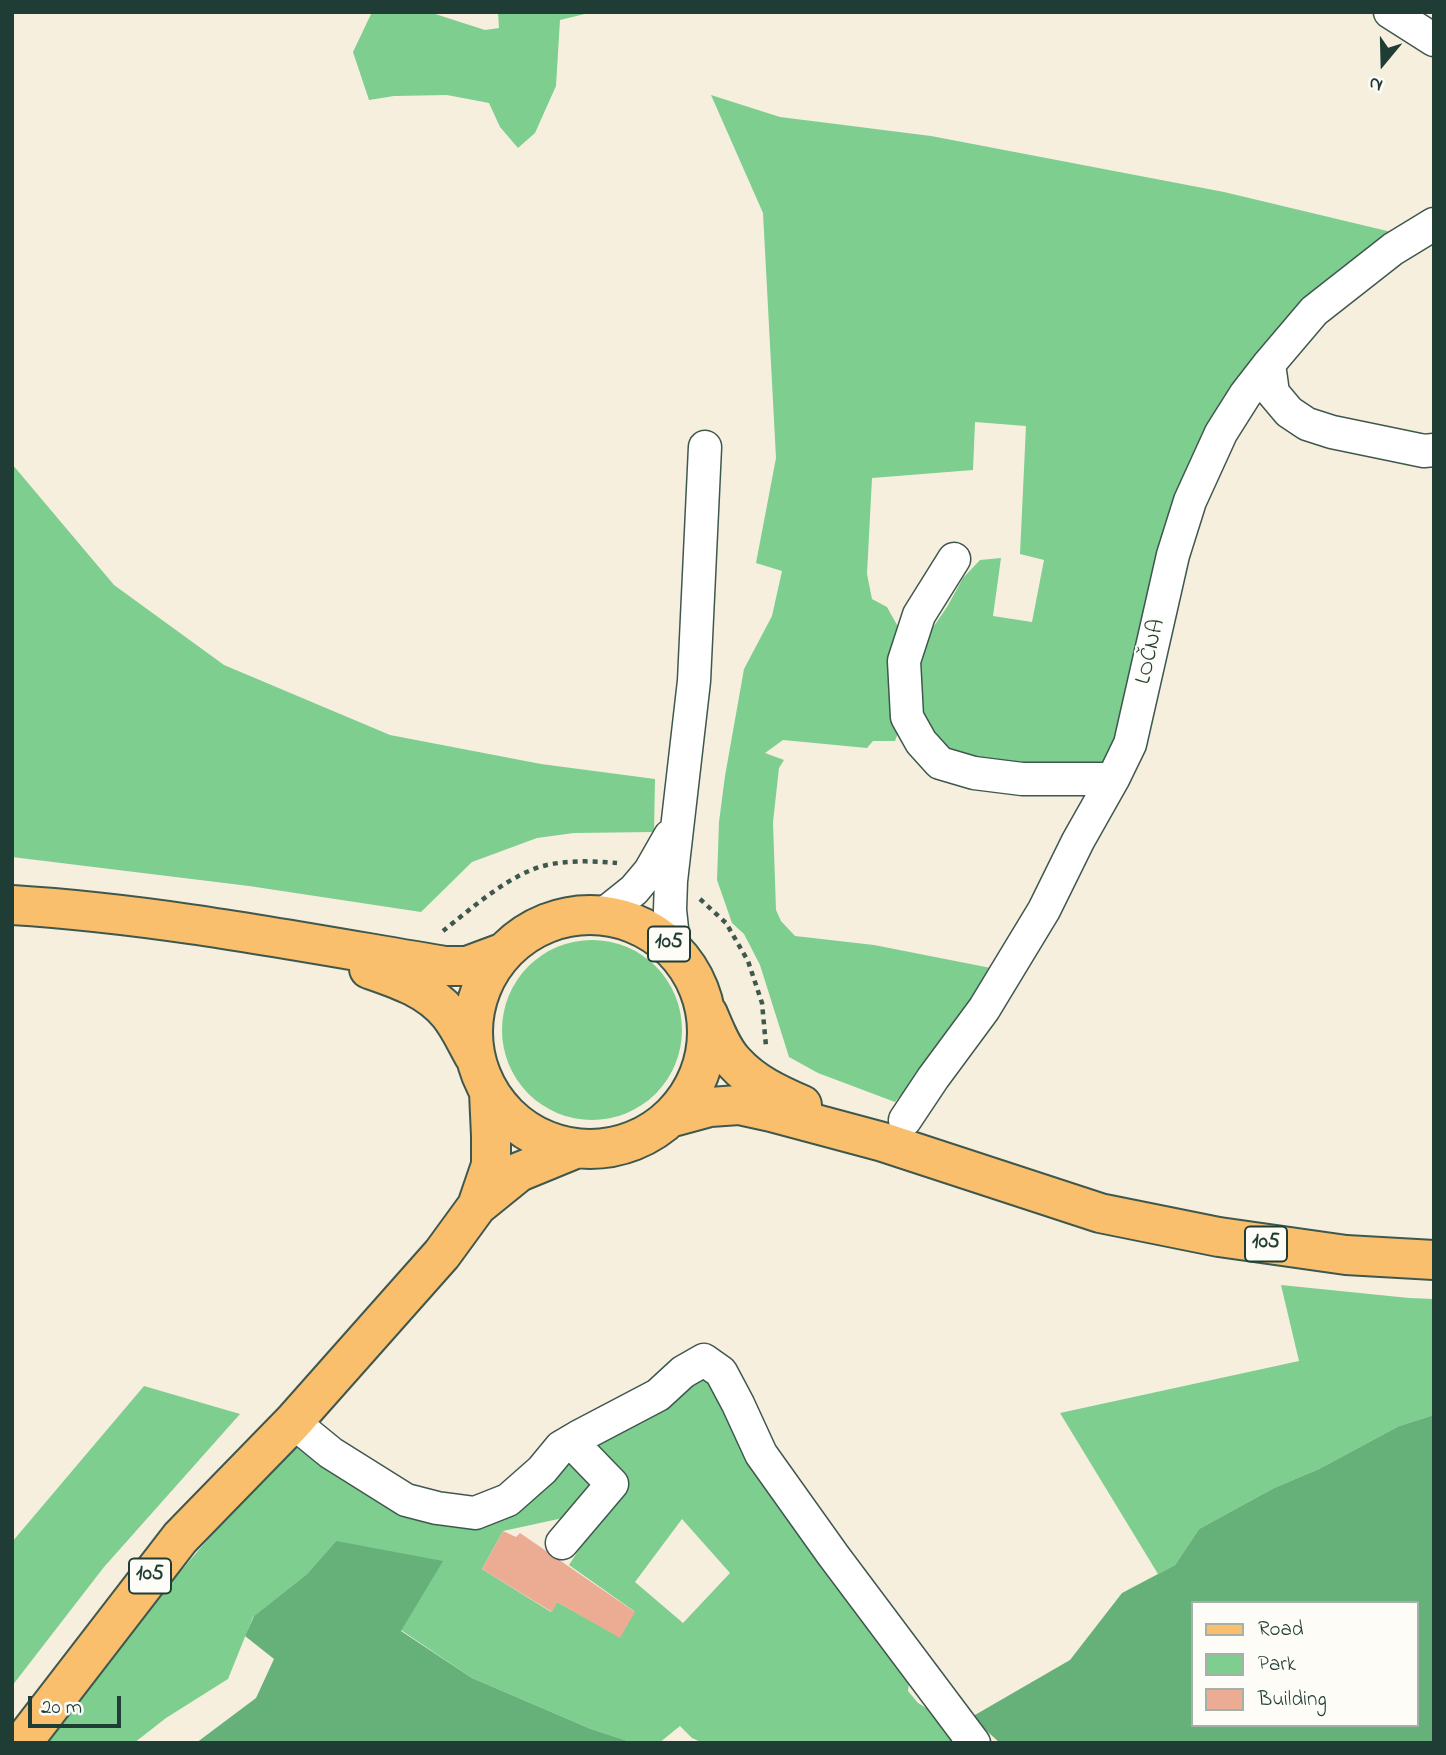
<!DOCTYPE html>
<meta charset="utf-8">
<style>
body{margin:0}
#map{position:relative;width:1446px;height:1755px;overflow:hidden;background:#f6efde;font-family:"Indie Flower",sans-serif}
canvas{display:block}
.frame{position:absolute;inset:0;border:14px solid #1f3d34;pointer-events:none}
.legend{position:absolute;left:1191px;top:1601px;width:228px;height:126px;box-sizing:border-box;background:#fdfcf7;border:2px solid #a4b0a9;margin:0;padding:9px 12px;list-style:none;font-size:21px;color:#1f3d34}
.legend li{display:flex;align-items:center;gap:14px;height:35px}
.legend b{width:35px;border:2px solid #a4b0a9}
.north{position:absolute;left:1348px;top:28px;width:70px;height:70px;-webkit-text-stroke:5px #fdfcf7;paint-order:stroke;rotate:199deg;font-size:19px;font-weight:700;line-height:28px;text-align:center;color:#1f3d34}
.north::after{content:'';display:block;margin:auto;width:24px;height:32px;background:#1f3d34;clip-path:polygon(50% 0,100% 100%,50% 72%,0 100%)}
.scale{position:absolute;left:28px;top:1696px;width:93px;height:32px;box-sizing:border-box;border:4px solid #1f3d34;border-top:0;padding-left:9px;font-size:21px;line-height:24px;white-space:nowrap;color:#1f3d34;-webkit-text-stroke:5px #fdfcf7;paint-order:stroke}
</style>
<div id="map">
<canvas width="1446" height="1755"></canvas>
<div class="frame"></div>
<ul class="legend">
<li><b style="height:9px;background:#f9bf6d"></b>Road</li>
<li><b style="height:19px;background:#7dce8f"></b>Park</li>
<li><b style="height:19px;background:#ebac93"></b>Building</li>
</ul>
<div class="north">N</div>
<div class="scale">20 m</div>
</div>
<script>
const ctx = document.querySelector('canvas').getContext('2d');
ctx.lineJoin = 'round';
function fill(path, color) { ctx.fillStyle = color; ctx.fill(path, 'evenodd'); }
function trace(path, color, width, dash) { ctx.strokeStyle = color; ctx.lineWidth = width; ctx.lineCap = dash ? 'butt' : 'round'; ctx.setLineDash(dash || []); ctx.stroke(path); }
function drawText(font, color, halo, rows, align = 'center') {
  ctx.font = font + ' "Indie Flower",sans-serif'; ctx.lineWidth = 5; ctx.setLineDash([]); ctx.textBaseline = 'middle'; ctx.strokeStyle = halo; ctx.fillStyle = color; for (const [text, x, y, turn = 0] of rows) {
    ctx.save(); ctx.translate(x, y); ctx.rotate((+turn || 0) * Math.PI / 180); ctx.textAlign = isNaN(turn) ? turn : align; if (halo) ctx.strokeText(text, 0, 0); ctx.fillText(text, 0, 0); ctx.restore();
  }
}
fill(new Path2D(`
 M372,12h57l56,18 14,-2 -1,-16h95l-33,8 -4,66 -21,47 -17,15 -18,-21 -11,-24 -42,-8 -53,1 -25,4 -16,-48z
 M711,95l69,22 151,19 293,56 180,43 -164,156 -96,274 -37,95 -18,12 -114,-9 -33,-16 -16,-19 -13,-49 10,-37 24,-35 16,-29 17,-18 21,-2 -8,58 39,6 12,-62 -24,-6 6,-128 -51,-4 -2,48 -101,8 -5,96 5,25 15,8 15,27 1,85 -8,22h-22l-6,7 -84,-8 -18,13 19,7 -5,8 -6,54 3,88 5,11 14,15 79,9 127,25 -28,43 -78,89 -77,-29 -29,-16 -29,-92 -16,-31 -12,-11 -15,-43 2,-58 6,-46 19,-107 28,-53 10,-45 -26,-8 20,-105 -13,-245z
 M12,464l102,121 110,80 166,70 151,29 114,15 -1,53 -80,1 -37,5 -65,24 -51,50 -172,-26 -237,-29z
 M502 1030a90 90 0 1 1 180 0a90 90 0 1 1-180 0Z
 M1281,1285l128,13 25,1v116l-35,11 -80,43 -45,19 -75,41 -24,36 -17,9 -98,-161 239,-52z
 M701,1378l10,3 199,295 -2,15 10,12 13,8 29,32h-257l-11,-5 -12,-12 -21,17h-25l-43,-14 -119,-51 -71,-48 11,-19 -76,-70 -29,33 -54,43 -25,62 -62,39 -32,25h-96l82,-101 173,-202 140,77 139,-59 24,23 -33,37 -60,13 -21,38 69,43 6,-10 63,35 14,-26 -65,-46 42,-65 -18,-51 24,-16 41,-19 21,-17 12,-15zM682,1519l48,54 -47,50 -48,-41z
 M144,1386l96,28 -136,153 -92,119v-144z`), '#7dce8f');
fill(new Path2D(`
 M1434,1415v328h-434l-22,-20 -10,-4 102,-59 52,-67 53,-28 24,-36 75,-41 45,-19 80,-43zM1192,1603h224v122h-224z
 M336,1541l107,20 -42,70 71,47 119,51 43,14h-438l60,-45 18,-39 -29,-23 9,-20 53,-42z`), '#66b17a');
fill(new Path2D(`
 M503,1531l13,6 4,-4 115,79 -15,26 -63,-36 -5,10 -70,-43z`), '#ebac93');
const minor = new Path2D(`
 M1390,12l44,28
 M1269,364l4,29 16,19 18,12 25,8 92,19 10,-1
 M954,559l-35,56 -15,46 3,56 14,25 19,21 34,10 48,6h91
 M604,914l30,-24 16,-19 20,-35
 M674,947l-4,-37 1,-29 23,-200 11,-234
 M905,1120l28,-42 51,-69 60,-99 34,-69 35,-62 17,-35 43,-189 17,-54 31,-68 24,-38 24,-31 45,-53 79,-62 41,-25
 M293,1422l38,31 75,47 31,8 38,5 33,-13 34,-30 19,-23 17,-10 3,15 31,32 -50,59
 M578,1437l80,-42 25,-23 21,-12 17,12 17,32 23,50 72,101 141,188`);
const major = new Path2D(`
 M12,905c146,9 289,37 433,61h22l35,-13
 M473 1032a117 117 0 1 1 234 0a117 117 0 1 1-234 0Z
 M369,969c29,10 60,20 80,45 10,12 17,28 25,42
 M708,1014c7,16 14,36 27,49 18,20 42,31 67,42
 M673,1117l37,-10 29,-2 32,7 112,30 217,71 119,24 127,18 88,5
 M477,1206l14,-41v-29l-2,-44
 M22,1743l158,-205 113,-116 149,-168 35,-48 42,-34 56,-23`);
trace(minor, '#3f584e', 35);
trace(major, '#3f584e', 42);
trace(new Path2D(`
 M700,899l26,24 22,38 14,42 4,43
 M443,931c29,-23 68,-58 104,-66 24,-5 47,-4 70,-2`), '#3f584e', 4.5, [5, 5]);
trace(minor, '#fff', 32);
trace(major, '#f9bf6d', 38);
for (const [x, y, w] of [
 [669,944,42],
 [1266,1244,42],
 [150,1576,42]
]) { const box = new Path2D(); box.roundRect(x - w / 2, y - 17.5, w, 35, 5); ctx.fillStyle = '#fdfcf7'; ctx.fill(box); trace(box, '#1f3d34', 2); }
drawText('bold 21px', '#1f3d34', null, [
 ["105",669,944],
 ["105",1266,1244],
 ["105",150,1576]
]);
drawText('23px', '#1f3d34', '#fdfcf7', [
 ["LOČNA",1152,652,-77]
]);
</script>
